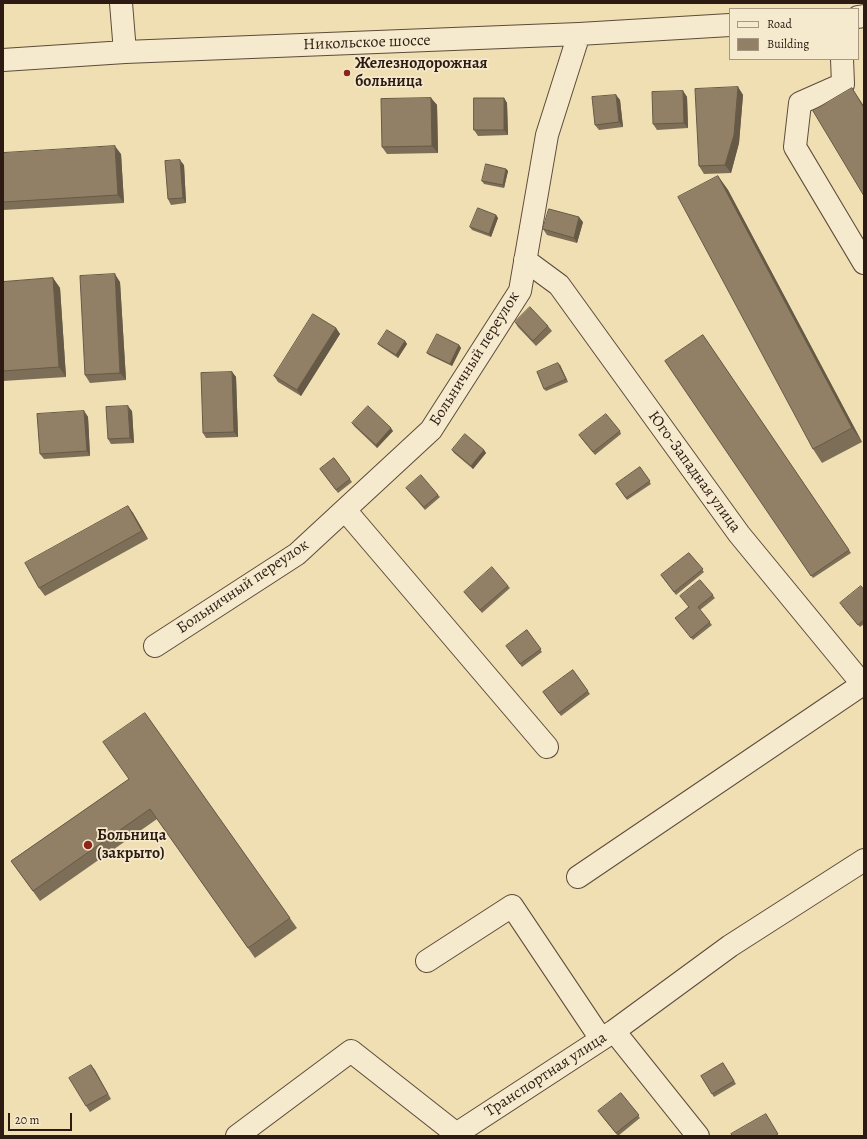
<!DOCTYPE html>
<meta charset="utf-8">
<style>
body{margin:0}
#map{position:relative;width:867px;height:1139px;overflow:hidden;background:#efdfb2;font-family:Alegreya,serif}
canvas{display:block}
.frame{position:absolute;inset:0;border:4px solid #2c1a13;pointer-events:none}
.legend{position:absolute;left:729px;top:8px;width:130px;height:52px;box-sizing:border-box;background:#f5eacd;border:1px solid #a59783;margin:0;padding:5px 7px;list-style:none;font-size:12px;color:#2c1a13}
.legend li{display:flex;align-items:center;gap:8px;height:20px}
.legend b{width:20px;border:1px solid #a59783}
.scale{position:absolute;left:8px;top:1113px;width:64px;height:18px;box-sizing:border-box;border:2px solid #2c1a13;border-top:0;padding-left:5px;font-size:12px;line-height:14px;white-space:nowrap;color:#2c1a13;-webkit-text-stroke:3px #f5eacd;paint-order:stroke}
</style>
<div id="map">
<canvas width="867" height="1139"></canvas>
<div class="frame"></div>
<ul class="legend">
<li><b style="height:5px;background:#f5eacd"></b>Road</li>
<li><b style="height:11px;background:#918066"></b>Building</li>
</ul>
<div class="scale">20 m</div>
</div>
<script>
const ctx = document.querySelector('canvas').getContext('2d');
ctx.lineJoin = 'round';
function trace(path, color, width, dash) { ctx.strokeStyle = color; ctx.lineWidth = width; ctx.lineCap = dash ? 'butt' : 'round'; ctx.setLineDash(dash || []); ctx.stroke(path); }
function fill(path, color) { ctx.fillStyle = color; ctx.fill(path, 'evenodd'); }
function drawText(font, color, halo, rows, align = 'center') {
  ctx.font = font + ' Alegreya,serif'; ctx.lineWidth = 3.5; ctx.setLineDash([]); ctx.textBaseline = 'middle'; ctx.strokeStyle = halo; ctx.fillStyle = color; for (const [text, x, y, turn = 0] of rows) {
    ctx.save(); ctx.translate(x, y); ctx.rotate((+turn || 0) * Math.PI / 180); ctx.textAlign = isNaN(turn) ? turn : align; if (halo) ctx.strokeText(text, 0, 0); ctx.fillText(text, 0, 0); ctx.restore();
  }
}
const minor = new Path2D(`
 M121,3l4,49
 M858,17l6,-1
 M842,59l1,25 -43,19 -5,44 69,116
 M3,60l122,-8 454,-18 151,-9
 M525,260l34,25 180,249 125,152
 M345,510l202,237
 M155,646l142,-92 134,-124 89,-139 27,-156 32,-101
 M578,877l285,-193
 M427,961l85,-55 89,133
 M614,1031l84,105
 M456,1134l158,-103 116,-85 134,-86
 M237,1136l114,-85 108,85`);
trace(minor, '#5d4b3b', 24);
trace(minor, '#f5eacd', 22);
fill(new Path2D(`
 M738,87l5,8 -4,48 -8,30 -27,1 -5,-8z
 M683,91l4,6 1,31 -31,2 -4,-6z
 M616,95l4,5 3,27 -24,3 -4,-5z
 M431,98l6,7 1,48 -51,1 -5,-7z
 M504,98l3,5 1,32 -30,1 -4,-6z
 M3,153l118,1 3,49 -121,7z
 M184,165l2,38 -15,2 -3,-6z
 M506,169l2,2 -4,17 -20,-4 -2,-3z
 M718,176l10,14 134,252 -40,21 -9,-14z
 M496,215l2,3 -7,19 -19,-7 -2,-3z
 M583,222l-6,21 -30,-8 -4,-6z
 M53,278l7,10 6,89 -63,4v-99z
 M120,282l6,98 -36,3 -5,-8z
 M515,322l33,4 4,5 -16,15 -18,-19z
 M336,328l4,6 -39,62 -23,-14 -4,-6z
 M703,335l148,218 -38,25 -148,-217z
 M405,341l2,3 -9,14 -18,-12 -2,-2z
 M459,345l2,3 -9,18 -23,-11 -2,-2z
 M560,365l8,17 -22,9 -2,-2z
 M232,372l4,5 2,60 -32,1 -3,-5z
 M84,411l4,6 2,39 -46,3 -4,-5z
 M132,411l2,32 -23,1 -3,-5z
 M352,423l41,8 -16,17 -23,-22z
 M620,431l1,3 -26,21 -14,-17z
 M452,450h32l2,3 -13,16 -19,-16z
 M334,458l18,24 -14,11 -18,-24z
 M640,467l11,17 -24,16 -11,-16z
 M406,488l32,7 2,2 -15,13z
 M128,506l5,7 15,26 -103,57 -6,-8z
 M689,553l15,19 -28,23 -15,-20z
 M700,580l15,18 -15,12 12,15 -19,15 -16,-20 11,-13z
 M508,586l2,2 -28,25 -18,-21z
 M864,590v34l-4,3 -18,-21z
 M527,630l15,22 -20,15 -16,-21z
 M573,670l17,24 -29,22 -18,-24z
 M145,713l152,215 -42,30 -98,-139 -117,82 -29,-40 118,-82z
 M723,1063l13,21 -22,13 -13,-21z
 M91,1065l20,34 -21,13 -4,-6z
 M621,1093l19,25 -22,18 -18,-22z`), '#7d6e58');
fill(new Path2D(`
 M738,87l5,8 -4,48 -8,30 -6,-8z
 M852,88l12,18v2z
 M683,91l4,6 1,31 -4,-5z
 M616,95l4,5 3,27 -4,-5z
 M431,98l6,7 1,48 -6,-7z
 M504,98l3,5 1,32 -4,-5z
 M115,146l6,8 3,49 -6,-8z
 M180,160l4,5 2,38 -3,-5z
 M506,169l2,2 -4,17 -1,-3z
 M718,176l10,14 134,252 -10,-14z
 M496,215l2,3 -7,19 -2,-3z
 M579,217l4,5 -6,21 -3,-5z
 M115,274l5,8 6,98 -6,-7z
 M53,278l7,10 6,89 -7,-10z
 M336,328l4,6 -39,62 -4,-6z
 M405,341l2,3 -9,14 -2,-3z
 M459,345l2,3 -9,18 -2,-2z
 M558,363l2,2 8,17 -2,-3z
 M232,372l4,5 2,60 -4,-5z
 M128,406l4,5 2,32 -4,-5z
 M84,411l4,6 2,39 -3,-5z
 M391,428l2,3 -16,17 -1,-3z
 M484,450l2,3 -13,16 -2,-3z
 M128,506l5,7 15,26 -6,-8z
 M91,1065l4,5 16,29 -3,-5z`), '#665a47');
const building = new Path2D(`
 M738,87l-4,48 -9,30 -26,1 -4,-77z
 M852,88l12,20v88l-51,-85z
 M683,91l1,32 -31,1 -1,-32z
 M616,95l3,27 -24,3 -3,-28z
 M431,98l1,48 -50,1 -1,-48z
 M474,98h30v32h-30z
 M115,146l3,49 -115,7v-49z
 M180,160l3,38 -15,1 -3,-38z
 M486,164l20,5 -3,16 -21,-4z
 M718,176l134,252 -39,21 -135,-252z
 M478,208l18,7 -7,19 -19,-7z
 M549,209l30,8 -5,21 -31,-9z
 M115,274l5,99 -35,2 -5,-99z
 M53,278l6,89 -56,4v-89z
 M530,307l18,19 -15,15 -18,-19z
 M313,314l23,14 -39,62 -23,-14z
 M387,330l18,11 -9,14 -18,-11z
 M437,334l22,11 -9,19 -23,-11z
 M703,335l146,215 -38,26 -146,-215z
 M558,363l8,16 -22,10 -7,-17z
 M232,372l2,60 -31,1 -2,-60z
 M128,406l2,32 -22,1 -2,-32z
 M368,406l23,22 -15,17 -24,-22z
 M84,411l3,40 -47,3 -3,-40z
 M606,414l14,17 -27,21 -14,-17z
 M465,434l19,16 -13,16 -19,-16z
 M334,458l16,21 -14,11 -16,-21z
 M640,467l10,14 -24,17 -10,-14z
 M421,475l17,20 -14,12 -18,-19z
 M128,506l14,25 -103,57 -14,-25z
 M689,553l14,16 -29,23 -13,-17z
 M492,567l16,19 -28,24 -16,-18z
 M700,580l13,15 -15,12 12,15 -19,16 -16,-20 14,-11 -9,-11z
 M861,586l3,4v30l-6,5 -18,-22z
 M527,630l14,19 -21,15 -14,-18z
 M573,670l15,21 -29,22 -16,-21z
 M145,713l145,205 -42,30 -98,-139 -117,82 -22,-30 118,-82 -26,-37z
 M723,1063l11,18 -22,13 -11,-18z
 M91,1065l17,29 -22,12 -17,-28z
 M621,1093l18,22 -23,18 -18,-22z
 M766,1114l12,20 -3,2h-42l-2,-2z`);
fill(building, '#918066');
trace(building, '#665a47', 1);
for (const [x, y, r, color] of [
 [347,73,4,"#8f2418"],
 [88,845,5,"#8f2418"]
]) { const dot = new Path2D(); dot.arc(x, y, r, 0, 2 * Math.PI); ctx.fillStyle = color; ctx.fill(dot); trace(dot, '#f5eacd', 1.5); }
drawText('16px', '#2c1a13', '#f5eacd', [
 ["Никольское шоссе",367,43,-2],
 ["Больничный переулок",475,359,-58],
 ["Юго-Западная улица",694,472,54],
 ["Больничный переулок",243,587,-34],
 ["Транспортная улица",546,1075,-33]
]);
drawText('bold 16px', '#2c1a13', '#f5eacd', [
 ["Железнодорожная",355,64],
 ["больница",355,82],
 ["Больница",97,836],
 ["(закрыто)",97,854]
], 'left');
</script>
